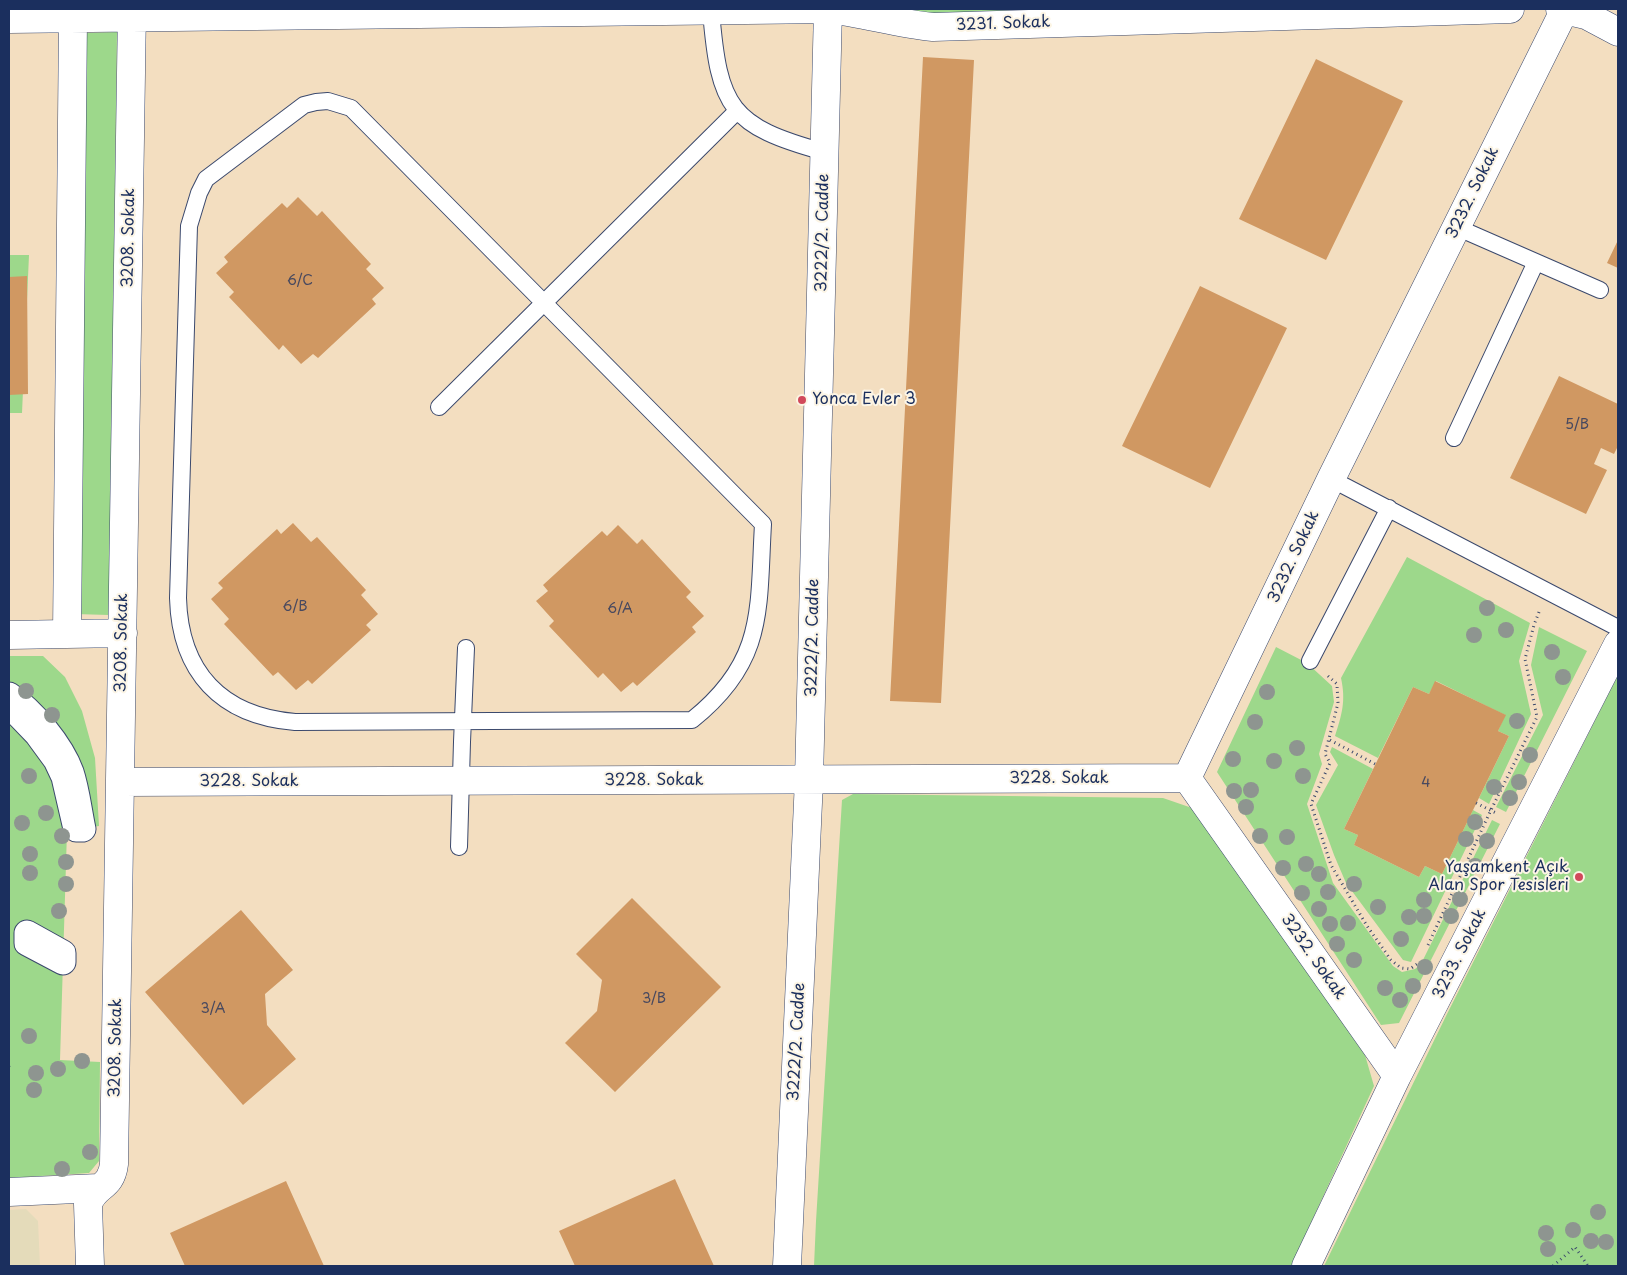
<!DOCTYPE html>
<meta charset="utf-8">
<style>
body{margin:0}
#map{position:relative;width:1627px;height:1275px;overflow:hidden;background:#f3dec0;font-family:"Playpen Sans",sans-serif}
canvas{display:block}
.frame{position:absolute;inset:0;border:10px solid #1b2f5e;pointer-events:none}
</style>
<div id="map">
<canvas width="1627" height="1275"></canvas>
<div class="frame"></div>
</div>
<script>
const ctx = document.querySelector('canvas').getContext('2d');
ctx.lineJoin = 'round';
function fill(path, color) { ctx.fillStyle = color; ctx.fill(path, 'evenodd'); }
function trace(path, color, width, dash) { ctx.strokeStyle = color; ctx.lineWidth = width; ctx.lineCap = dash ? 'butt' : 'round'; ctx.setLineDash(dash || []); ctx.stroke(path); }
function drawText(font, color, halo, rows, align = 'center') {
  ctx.font = font + ' "Playpen Sans",sans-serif'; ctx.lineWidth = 4; ctx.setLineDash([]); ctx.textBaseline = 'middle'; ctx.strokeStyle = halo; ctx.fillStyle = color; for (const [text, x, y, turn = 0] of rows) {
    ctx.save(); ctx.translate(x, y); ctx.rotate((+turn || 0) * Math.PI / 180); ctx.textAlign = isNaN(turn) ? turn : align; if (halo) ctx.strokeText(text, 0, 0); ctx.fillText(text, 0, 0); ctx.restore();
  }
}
fill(new Path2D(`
 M26,1209l12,12 2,45h-31v-56z`), '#e4dbba');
fill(new Path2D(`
 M904,9h292l-283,6z
 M117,32l-8,583 -35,-1 11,-581z
 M9,255h20l-7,158h-13z
 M1407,557l123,66 -11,38 12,53 -42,90 -10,-6 30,-62 -11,-5 7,-16 -69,-34 -7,13 -16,-7 -35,71 -43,-22c7,-22 11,-35 6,-58z
 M1539,627l48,24 -81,161 -10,-5 47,-92 -12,-50z
 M1276,647l31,16 25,23 2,16 -15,52 3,10 -15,40 26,79 60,83 9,6 13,-3 6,-5 71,-144 8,4 -101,199 -18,2 -164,-253z
 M9,656h34l22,21 17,34 13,47 4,68 -32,5 -7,229 40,2 -1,99 -10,12 -80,5z
 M1618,675v591h-294l123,-252z
 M1332,747l41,22 -29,60 14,6 -4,10 65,32 6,-11 17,8 31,-64 9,5 -71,147 -8,-2 -57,-77 -12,-28 -18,-50 22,-40 -8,-13z
 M853,794l310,4 29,10 173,247 9,31 -83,180h-477l2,-45 26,-421z`), '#9dd88b');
fill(new Path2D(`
 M923,57l51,3 -33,643 -51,-2z
 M1316,59l87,42 -77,159 -87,-41z
 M298,197l19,19 5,-5 49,53 -5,5 18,19 -12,11 4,5 -58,54 -5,-4 -12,10 -18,-19 -4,5 -50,-53 5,-5 -18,-19 12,-11 -4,-5 58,-54 5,5z
 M1618,240v28l-11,-5z
 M27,276l1,118 -19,1v-118z
 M1200,286l87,42 -77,160 -88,-42z
 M1559,376l59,28v42l-4,8 -13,-6 -7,16 13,6 -21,44 -76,-36z
 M293,523l18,19 6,-5 49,53 -5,5 17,19 -12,11 5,5 -59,54 -4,-4 -12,10 -18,-18 -5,4 -49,-52 5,-5 -18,-20 12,-11 -5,-5 59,-54 4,5z
 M618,525l19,19 5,-5 49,53 -5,5 18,19 -12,11 4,5 -59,54 -4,-4 -12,10 -18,-19 -5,5 -49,-52 5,-5 -18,-20 12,-10 -5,-6 59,-54 5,5z
 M1435,681l71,34 -8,16 11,5 -67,138 -17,-8 -6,11 -65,-32 4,-10 -14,-6 69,-142 16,7z
 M632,898l89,89 -106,105 -50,-49 32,-32 5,-31 -26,-26z
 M241,910l52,60 -28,24 2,31 29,34 -53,46 -98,-113z
 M675,1179l39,87h-139l-16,-35z
 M286,1181l38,85h-139l-15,-33z`), '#d09862');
const service = new Path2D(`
 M711,11c8,97 19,115 113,141
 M328,101l23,7 412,416c-5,85 3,137 -71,196l-397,2c-74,-6 -115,-50 -117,-124l11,-372 10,-33 7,-14 98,-74 12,-3z
 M1456,227l144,63
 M439,407l297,-295
 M1454,438l82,-176
 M1331,479l287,149
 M1310,661l79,-153
 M459,847l3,-105 4,-94`);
const pedestrian = new Path2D(`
 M9,695c24,16 52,50 62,77 6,18 8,38 12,57h-7l-12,-52 -8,-17 -19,-26 -28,-29
 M27,933l36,20v9l-36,-19z`);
const minor = new Path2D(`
 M1560,9l26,6 32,17
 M9,19l819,-10c36,4 70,15 105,18l577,-18
 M67,634l6,-615
 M9,635l114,-2
 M120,782l1067,-4
 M1397,1076l-210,-298 144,-299 234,-470
 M9,1192l90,-4
 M90,1266l-2,-62c7,-20 23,-15 26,-40l18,-1155
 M787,1266l22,-486 19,-771
 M1306,1266l91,-190 221,-432`);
trace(service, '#3b496d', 18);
trace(pedestrian, '#3b496d', 27);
trace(minor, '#3b496d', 29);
trace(new Path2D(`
 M1328,676l9,8 1,19 -13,51 5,9 -19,41 20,61 36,61 24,34 10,8 9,1 10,-7
 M1330,740l45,24
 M1476,803l22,11
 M1428,945l63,-135 46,-93 -12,-58 9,-34 5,-13
 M9,1067l2,1
 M1553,1266l22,-19 13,19`), '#3b496d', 3, [1, 4]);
trace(service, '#fff', 16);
trace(pedestrian, '#fff', 25);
trace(minor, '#fff', 28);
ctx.fillStyle = '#8e9590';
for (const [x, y] of [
 [1487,608],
 [1506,630],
 [1474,635],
 [1552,652],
 [1563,677],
 [26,691],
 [1267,692],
 [52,715],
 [1517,721],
 [1255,722],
 [1297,748],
 [1530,755],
 [1233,759],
 [1274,761],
 [29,776],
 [1303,776],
 [1519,782],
 [1494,787],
 [1251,790],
 [1234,791],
 [1510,798],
 [1246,807],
 [46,813],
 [1475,822],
 [22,823],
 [62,836],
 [1260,836],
 [1287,837],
 [1466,839],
 [1487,841],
 [30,854],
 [66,862],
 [1306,864],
 [1475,866],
 [1283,868],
 [30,873],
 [1319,874],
 [66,884],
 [1354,884],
 [1328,892],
 [1302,893],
 [1460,899],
 [1424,900],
 [1378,907],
 [1319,909],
 [59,911],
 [1424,916],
 [1451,916],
 [1409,917],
 [1348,923],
 [1330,924],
 [1401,939],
 [1337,944],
 [1354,960],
 [1425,967],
 [1413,986],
 [1385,988],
 [1400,1000],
 [29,1036],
 [82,1061],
 [58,1069],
 [36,1073],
 [34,1090],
 [90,1152],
 [62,1169],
 [1598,1212],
 [1573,1230],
 [1546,1233],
 [1591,1241],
 [1606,1242],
 [1548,1249]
]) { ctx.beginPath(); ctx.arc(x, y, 8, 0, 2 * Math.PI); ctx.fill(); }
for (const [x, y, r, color] of [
 [802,400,5,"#d1495b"],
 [1579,877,5,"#d1495b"]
]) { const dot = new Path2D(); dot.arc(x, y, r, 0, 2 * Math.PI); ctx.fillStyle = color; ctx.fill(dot); trace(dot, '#fcf5e5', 2); }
drawText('14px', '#48495f', null, [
 ["6/C",300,281],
 ["5/B",1577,425],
 ["6/B",295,607],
 ["6/A",620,609],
 ["4",1426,783],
 ["3/B",654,999],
 ["3/A",213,1009]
]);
drawText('16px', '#1b2f5e', '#fcf5e5', [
 ["3231. Sokak",1003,24,-2],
 ["3232. Sokak",1473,193,-64],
 ["3222/2. Cadde",823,233,-89],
 ["3208. Sokak",129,238,-89],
 ["3232. Sokak",1294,557,-65],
 ["3222/2. Cadde",813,638,-89],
 ["3208. Sokak",122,643,-89],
 ["3228. Sokak",1059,779],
 ["3228. Sokak",654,781],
 ["3228. Sokak",249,782],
 ["3233. Sokak",1460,954,-63],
 ["3232. Sokak",1313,957,55],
 ["3222/2. Cadde",797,1042,-87],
 ["3208. Sokak",116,1048,-89]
]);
drawText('16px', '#1b2f5e', '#fcf5e5', [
 ["Yonca Evler 3",812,400],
 ["Yaşamkent Açık",1569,868,"right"],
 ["Alan Spor Tesisleri",1569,886,"right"]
], 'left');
</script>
